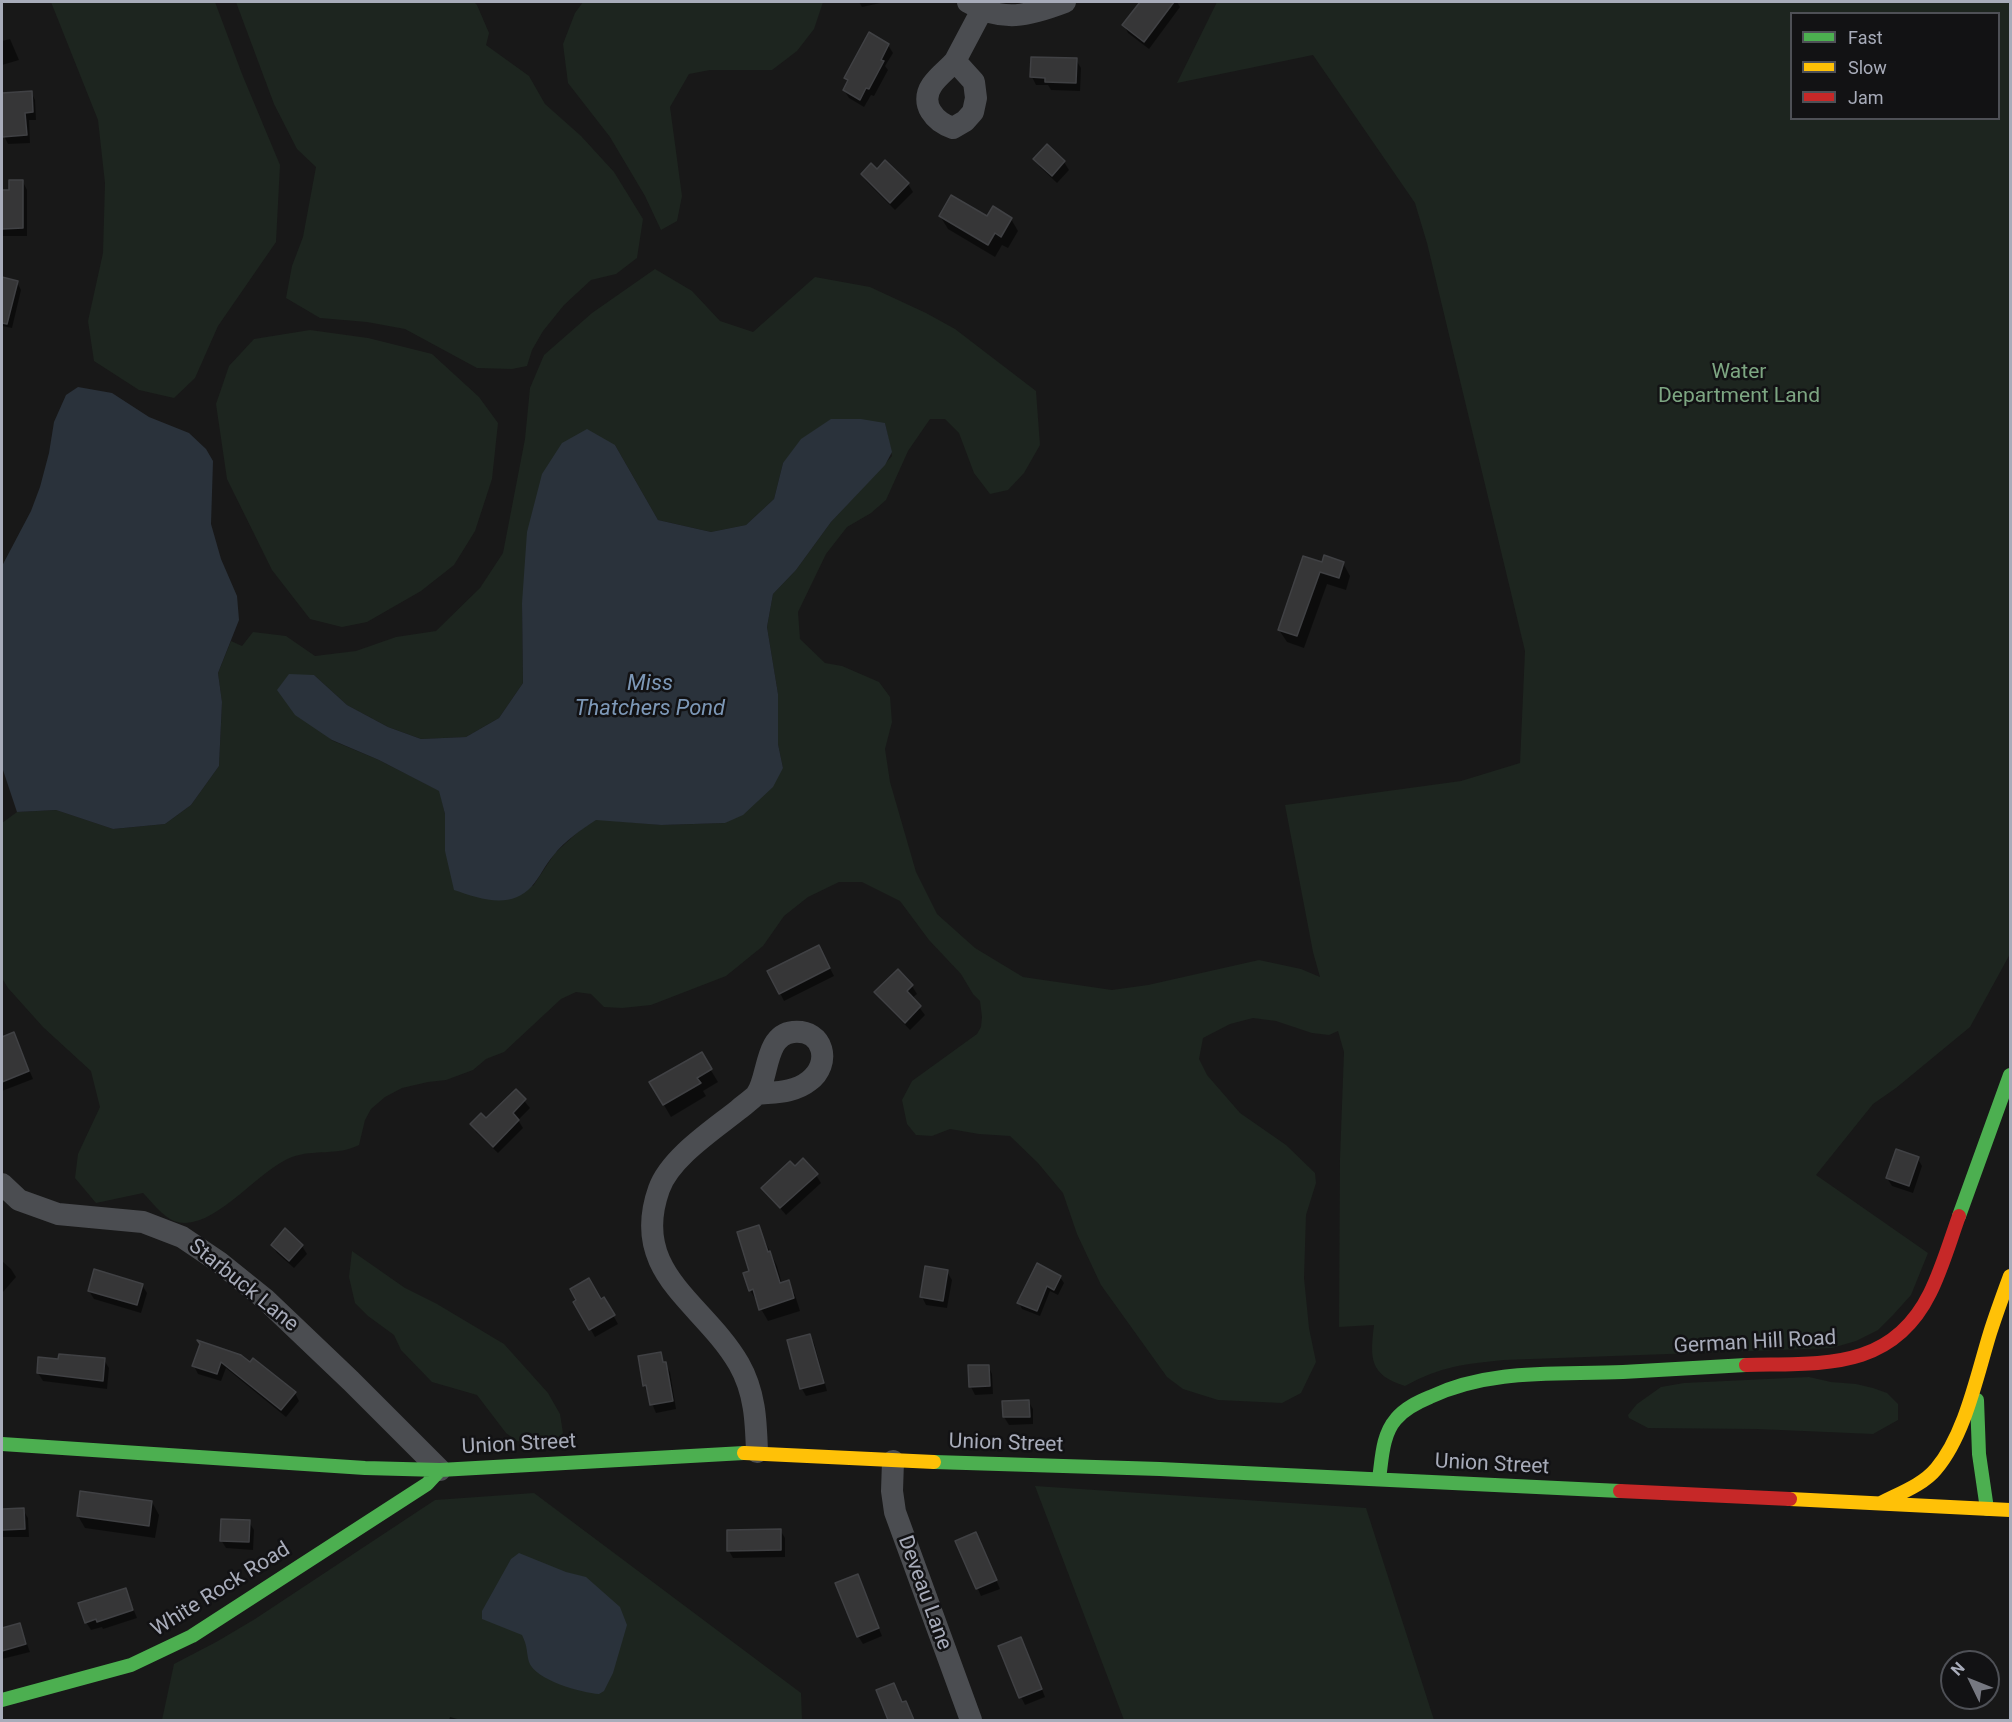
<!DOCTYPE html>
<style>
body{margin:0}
#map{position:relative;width:2012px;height:1722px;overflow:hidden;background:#181818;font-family:Roboto,sans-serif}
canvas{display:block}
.frame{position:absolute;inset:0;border:3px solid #a8acba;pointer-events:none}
.legend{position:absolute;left:1790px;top:12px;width:210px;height:108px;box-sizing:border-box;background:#121214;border:2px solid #4e5056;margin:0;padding:8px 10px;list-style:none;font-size:18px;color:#a8acba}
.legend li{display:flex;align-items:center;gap:12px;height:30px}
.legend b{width:30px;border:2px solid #4e5056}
.north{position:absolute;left:1940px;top:1650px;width:60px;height:60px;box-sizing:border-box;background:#121214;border:2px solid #4e5056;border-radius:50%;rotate:313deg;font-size:16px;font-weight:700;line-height:24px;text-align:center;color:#a8acba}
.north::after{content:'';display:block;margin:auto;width:21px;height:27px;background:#767881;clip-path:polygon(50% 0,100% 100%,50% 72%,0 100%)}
</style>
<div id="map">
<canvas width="2012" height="1722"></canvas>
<div class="frame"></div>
<ul class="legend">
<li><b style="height:8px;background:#4caf50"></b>Fast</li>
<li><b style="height:8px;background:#ffc107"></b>Slow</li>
<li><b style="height:8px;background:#c62828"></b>Jam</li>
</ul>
<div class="north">N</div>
</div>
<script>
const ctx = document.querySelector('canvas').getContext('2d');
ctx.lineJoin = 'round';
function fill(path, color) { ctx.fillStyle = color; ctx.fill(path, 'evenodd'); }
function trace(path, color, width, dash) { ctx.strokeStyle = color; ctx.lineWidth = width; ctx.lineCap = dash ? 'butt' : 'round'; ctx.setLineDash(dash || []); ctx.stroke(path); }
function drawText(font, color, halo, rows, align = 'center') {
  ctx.font = font + ' Roboto,sans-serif'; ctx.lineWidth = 5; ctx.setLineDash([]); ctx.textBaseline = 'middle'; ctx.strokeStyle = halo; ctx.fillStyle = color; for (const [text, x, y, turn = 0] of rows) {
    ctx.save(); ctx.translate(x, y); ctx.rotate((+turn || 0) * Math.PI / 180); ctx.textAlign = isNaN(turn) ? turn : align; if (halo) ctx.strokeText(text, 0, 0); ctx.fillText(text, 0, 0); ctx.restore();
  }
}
fill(new Path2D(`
 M51,2h164l27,72 38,91 -4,77 -58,84 -23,52 -21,20 -35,-8 -45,-29 -6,-40 15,-68 2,-70 -7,-63z
 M236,2h238l3,3 12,28 -3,12 43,31 16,28 36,32 33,36 29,47 -6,39 -21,16 -25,6 -27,25 -21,26 -11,19 -5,16 -15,3 -35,-1 -72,-39 -38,-7 -47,-4 -34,-20 6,-32 11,-29 13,-70 -19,-18 -23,-45z
 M583,2h240l-9,27 -17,22 -25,19h-62l-21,4 -19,33 12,89 -5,25 -16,9 -16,-34 -35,-59 -42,-54 -5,-39 12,-31z
 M1217,2h793v952l-40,73 -74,61 -23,16 -57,71 112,78 -17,42 -18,20 -15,15 -22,11 -24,7 -328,12c-40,4 -62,6 -99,26 -36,-11 -35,-28 -31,-61l-35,2 1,-169 4,-106 -6,-21 -9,4 -17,-2 -36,-12 -23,-3 -23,6 -27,14 -4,21 8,16 33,38 46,32 29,28 1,10 -10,32 -2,63 5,50 7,34 -15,31 -19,10 -64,-3 -35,-11 -16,-12 -66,-92 -24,-51 -14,-41 -25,-30 -28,-27 -31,-2 -29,-5 -18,7 -16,-1 -9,-11 -5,-24 10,-19 65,-47 4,-7 1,-10 -2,-16 -7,-7 -12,-20 -32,-34 -29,-39 -38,-19h-23l-31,15 -24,19 -21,30 -37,30 -75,29 -29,3 -18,-1 -13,-13 -15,-2 -15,7 -57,53 -18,7 -13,11 -27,10 -18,2 -26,6 -17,9 -14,12 -6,11 -6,25c-21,11 -45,4 -67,12 -35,13 -81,78 -118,64 -12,-5 -22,-19 -31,-28l-47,10 -21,-25 3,-24 22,-47 -9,-36 -48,-44 -35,-39 -6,-10v-155l15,-11 39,-2 57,19 52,-5 26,-19 28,-39 3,-64 -4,-29 13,-32 11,5 11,-14 33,4 29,20 41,-5 40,-14 40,-6 44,-43 23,-35 22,-114 5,-51 14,-33 48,-42 63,-44 37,22 28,30 33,11 62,-55 55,10 56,26 29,16 81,62 4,54 -16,28 -16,17 -18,4 -16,-21 -15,-40 -14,-14h-15l-22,32 -22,49 -15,13 -24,14 -21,27 -28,58 2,27 25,24 17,3 37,16 11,15 2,25 -7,27 5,33 26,90 21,42 38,34 48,29 89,13 36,-5 111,-25 42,9 19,8 -7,-25 -28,-147 176,-24 59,-18 5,-112 -98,-408 -12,-40 -102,-148 -136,28zM1792,14h206v104h-206zM885,423l7,33 -61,66 -35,48 -23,24 -6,33 11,67v50l5,24 -58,55 -64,2 -65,-6 -17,12 -24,22 -22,33 -88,-35v-37l-5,-23 -61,-31 -48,-20 -17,-65 33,30 41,22 33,12 45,-2 33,-19 24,-35 -1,-80 93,-158 43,75 53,12 35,-7 28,-26 9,-36z
 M310,330l58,8 64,16 47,43 19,26 -6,56 -17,52 -21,34 -33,26 -54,31 -25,5 -32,-8 -38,-49 -45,-91 -11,-75 13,-38 25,-27z
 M352,1251l53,37 32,16 67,40 44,49 12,21 3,19 -7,7 -13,4 -26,-3 -11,-8 -29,-38 -45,-13 -31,-32 -7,-15 -26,-19 -13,-13 -6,-26z
 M1809,1377l22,5 25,2 17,4 14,5 11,11v16l-25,14 -116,-5 -109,-1 -19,-10 -1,-3 9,-11 24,-17 23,-4z
 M1035,1486l331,22 68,212h-310z
 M534,1493l267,200 1,27h-640l12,-56 44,-23 37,-22 180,-119z`), '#1d251f');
fill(new Path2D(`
 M78,387l34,6 37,24 40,16 17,16 7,12 -2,63 10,35 16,37 2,24 -21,53 4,29 -3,64 -28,39 -26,19 -52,5 -57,-19 -39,2 -15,-45v-201l29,-55 9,-24 9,-34 5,-31 12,-27z
 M831,419h30l24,4 7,29 -7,13 -54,57 -35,48 -23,24 -6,33 11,67v50l5,24 -10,19 -30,28 -18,8 -64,2 -65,-5c-15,10 -32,21 -43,36 -8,9 -13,21 -21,30 -21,24 -52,13 -78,4l-9,-39v-37l-6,-23 -60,-31 -47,-20 -37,-25 -18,-25 12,-16 25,1 33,30 41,22 33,12 45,-2 33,-19 24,-35 -1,-80 5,-71 15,-58 20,-31 25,-14 28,16 43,75 53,12 35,-7 28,-26 9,-36 18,-24z
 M519,1553l47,19 20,5 34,30 7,18 -14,48 -9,18 -5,3c-17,-1 -64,-14 -70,-32 -3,-11 -1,-15 -7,-27l-40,-16v-8l29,-52z`), '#2a323b');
fill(new Path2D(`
 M859,2h26l-23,5z
 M1142,2h35l3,5 -31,42 -21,-16 -4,-8z
 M10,39l9,21 -17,5v-24z
 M888,45l5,8 -8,13 3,4 -14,26 -3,-1 -7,12 -15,-9 -5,-8 5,-8 -3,-4z
 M1076,60l5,8 -1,23 -29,-1 -3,-5h-12l-4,-8z
 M31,92l4,8 1,20h-7l1,23 -22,1 -4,-8 -2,-42z
 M1035,159l29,3 5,8 -12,13 -17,-16z
 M885,162l23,22 5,8 -18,18 -28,-28 -5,-7 15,-4z
 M23,182l4,8v46h-24l-1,-45h8z
 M940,216l71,3 7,12 -10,17 -6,-3 -7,12 -47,-28z
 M2,278l15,4 4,8 -9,38 -10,-2z
 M1343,563l7,13 -4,14 -19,-6 -23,64 -17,-6 -8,-12 44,-66z
 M823,955l11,21 -50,25 -4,-8z
 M912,986l5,8 -5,4 13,17 -15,15 -29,-30 -5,-8z
 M14,1034l19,45 -31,12v-53z
 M701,1054l17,28 -15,9 3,5 -35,21 -20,-34z
 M516,1091l14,17 -12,12 5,8 -25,25 -22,-21 -4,-8 14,-4z
 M1918,1159l4,7 -9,27 -21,-7 -5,-8z
 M795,1168l21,7 5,8 -35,32 -23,-27z
 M758,1227l19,39 5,18 6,-2 7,13 5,16 -32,10 -18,-31z
 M272,1245l30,1 5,8 -13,14 -17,-15z
 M2,1261l9,8 5,8 -13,15z
 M947,1272l5,8 -5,28 -21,-3 -4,-8z
 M1060,1277l4,6 -6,12 -8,-4 -10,25 -18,-7 -3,-6z
 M142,1285l5,8 -6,20 -47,-14 -5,-8z
 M604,1299l14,25 -23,13 -20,-35 25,-1z
 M810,1336l4,7 13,48 -21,5 -4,-7 -13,-48z
 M198,1342l42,14 55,37 4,8 -13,16 -60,-49 -5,13 -23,-7 -4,-8 7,-20z
 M660,1354l10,18 6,37 -20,4 -12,-28z
 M104,1360l5,8 -2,21 -64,-8 -5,-8z
 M988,1366l4,8 1,20 -18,1 -4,-8z
 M1028,1401l5,8v15l-24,1 -5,-8 -1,-15z
 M152,1502l7,13 -4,23 -70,-10 -7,-12z
 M23,1510l5,8 1,19h-27v-26z
 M249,1522l5,8 -1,20 -27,-2 -5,-8z
 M780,1530l5,8v19l-52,1 -4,-7z
 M957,1542h23l20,47 -19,7z
 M857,1576l25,60 -19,8 -5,-8z
 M125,1589l12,29 -34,11 -1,-2 -11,3 -5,-8z
 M20,1625l10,27 -28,7v-29z
 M1025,1646l20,51 -20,8 -4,-8z
 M450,1717l11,3h-12z`), '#0007');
const building = new Path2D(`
 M1140,2h34l-30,40 -22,-17z
 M869,32l20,12 -8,16 3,1 -15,28 -3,-1 -6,12 -17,-10 5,-10 -4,-2z
 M1031,57l46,1 -1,25 -31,-1v-4l-15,-1z
 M32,91l1,21 -8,1 2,22 -25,2v-44z
 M1047,144l18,17 -13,15 -19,-17z
 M885,160l24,23 -19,20 -29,-29 10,-11 6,6z
 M9,180h14v48l-21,1v-39h7z
 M951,195l36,21 6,-10 19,12 -11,19 -6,-4 -7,12 -49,-29z
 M2,277l16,4 -11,43 -5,-1z
 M1324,555l20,7 -5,16 -19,-6 -23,64 -19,-6 25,-74 19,6z
 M819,945l11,23 -51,26 -12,-23z
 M898,969l15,16 -6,6 14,15 -16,17 -31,-31z
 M14,1032l15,39 -27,11v-45z
 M702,1052l10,17 -15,9 4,5 -38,22 -14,-23z
 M516,1089l10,10 -13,14 6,7 -26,27 -23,-23 11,-11 5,5z
 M1896,1149l23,8 -10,29 -23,-8z
 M803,1158l15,16 -38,34 -19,-20 29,-27 5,5z
 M759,1225l9,27 2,-1 10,32 9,-3 5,18 -35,12 -6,-21 -4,2 -6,-18 6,-2 -12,-39z
 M285,1228l18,17 -14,16 -18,-16z
 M1037,1263l24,13 -7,14 -7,-4 -10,25 -20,-8z
 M925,1266l23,4 -5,31 -23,-4z
 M94,1269l49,15 -6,21 -49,-14z
 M589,1278l12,21 3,-2 11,18 -26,15 -16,-28 3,-2 -6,-11z
 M810,1334l14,49 -24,6 -13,-49z
 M197,1340l44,15 9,7 3,-4 43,34 -15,18 -60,-48 -4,12 -25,-8 8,-22z
 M661,1352l2,10h3l7,39 -23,4 -4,-20 -3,1 -5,-30z
 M59,1354l46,4 -2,23 -66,-8 1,-16 20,2z
 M968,1365h21l1,21 -21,1z
 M1029,1400l1,17h-27l-1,-16z
 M80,1491l72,10 -3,25 -72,-10z
 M24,1508l1,21 -23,1v-21z
 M221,1519l29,1 -1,22 -29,-1z
 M781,1529v21l-54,1v-21z
 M976,1532l21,48 -21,9 -21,-48z
 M858,1574l21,54 -22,9 -22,-54z
 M126,1588l7,22 -36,12 -1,-3 -11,4 -7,-20z
 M20,1623l6,21 -24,7v-23z
 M1021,1637l21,52 -23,9 -21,-52z
 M894,1683l8,19 4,-1 8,19h-26l-12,-30z`);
fill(building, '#363637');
trace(building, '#404144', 1.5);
trace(new Path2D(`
 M968,2c35,21 60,14 97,0
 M955,61l19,21 2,16 -3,14 -8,9 -12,7c-18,-6 -34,-24 -21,-43 6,-9 16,-16 23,-24z
 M955,61l27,-51
 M2,1184l17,16 39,14 85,8 39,15 37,25 46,37 86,82 89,89
 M757,1452c-1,-31 -2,-60 -18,-88 -36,-62 -110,-91 -80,-175 11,-31 54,-59 79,-79 6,-5 13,-10 18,-15 13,-16 8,-60 37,-63 31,-3 39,32 16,49 -15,12 -34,11 -52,13
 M893,1461l-1,30 3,21 76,208`), '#4b4d51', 22);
trace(new Path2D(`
 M1959,1216l51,-141
 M1977,1400l2,54 8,55
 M2,1444l363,24 75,2 304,-17
 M934,1462l226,7 460,22
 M1379,1479c3,-20 3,-44 17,-60 9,-11 22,-17 34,-22 61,-29 128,-22 193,-25 41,-2 82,-5 123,-7
 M2,1700l129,-35 61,-29 235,-152 13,-14`), '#4caf50', 14);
trace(new Path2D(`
 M744,1453l190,9
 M1790,1499l220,11
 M1881,1503c17,-9 42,-18 55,-34 29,-34 41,-94 54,-136 6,-19 13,-38 20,-57`), '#ffc107', 14);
trace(new Path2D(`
 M1746,1365c74,-2 145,7 184,-72 12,-24 20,-52 29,-77
 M1620,1491l170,8`), '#c62828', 14);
drawText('21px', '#7da682', '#121214', [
 ["Water",1739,373],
 ["Department Land",1739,397]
]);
drawText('21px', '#a8acba', '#121214', [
 ["Starbuck Lane",243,1286,39],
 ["German Hill Road",1755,1343,-3],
 ["Union Street",1006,1444,2],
 ["Union Street",519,1445,-3],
 ["Union Street",1492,1465,3],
 ["White Rock Road",221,1590,-32],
 ["Deveau Lane",924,1593,70]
]);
drawText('italic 22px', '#7d98b7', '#121214', [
 ["Miss",650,684],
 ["Thatchers Pond",650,709]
]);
</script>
